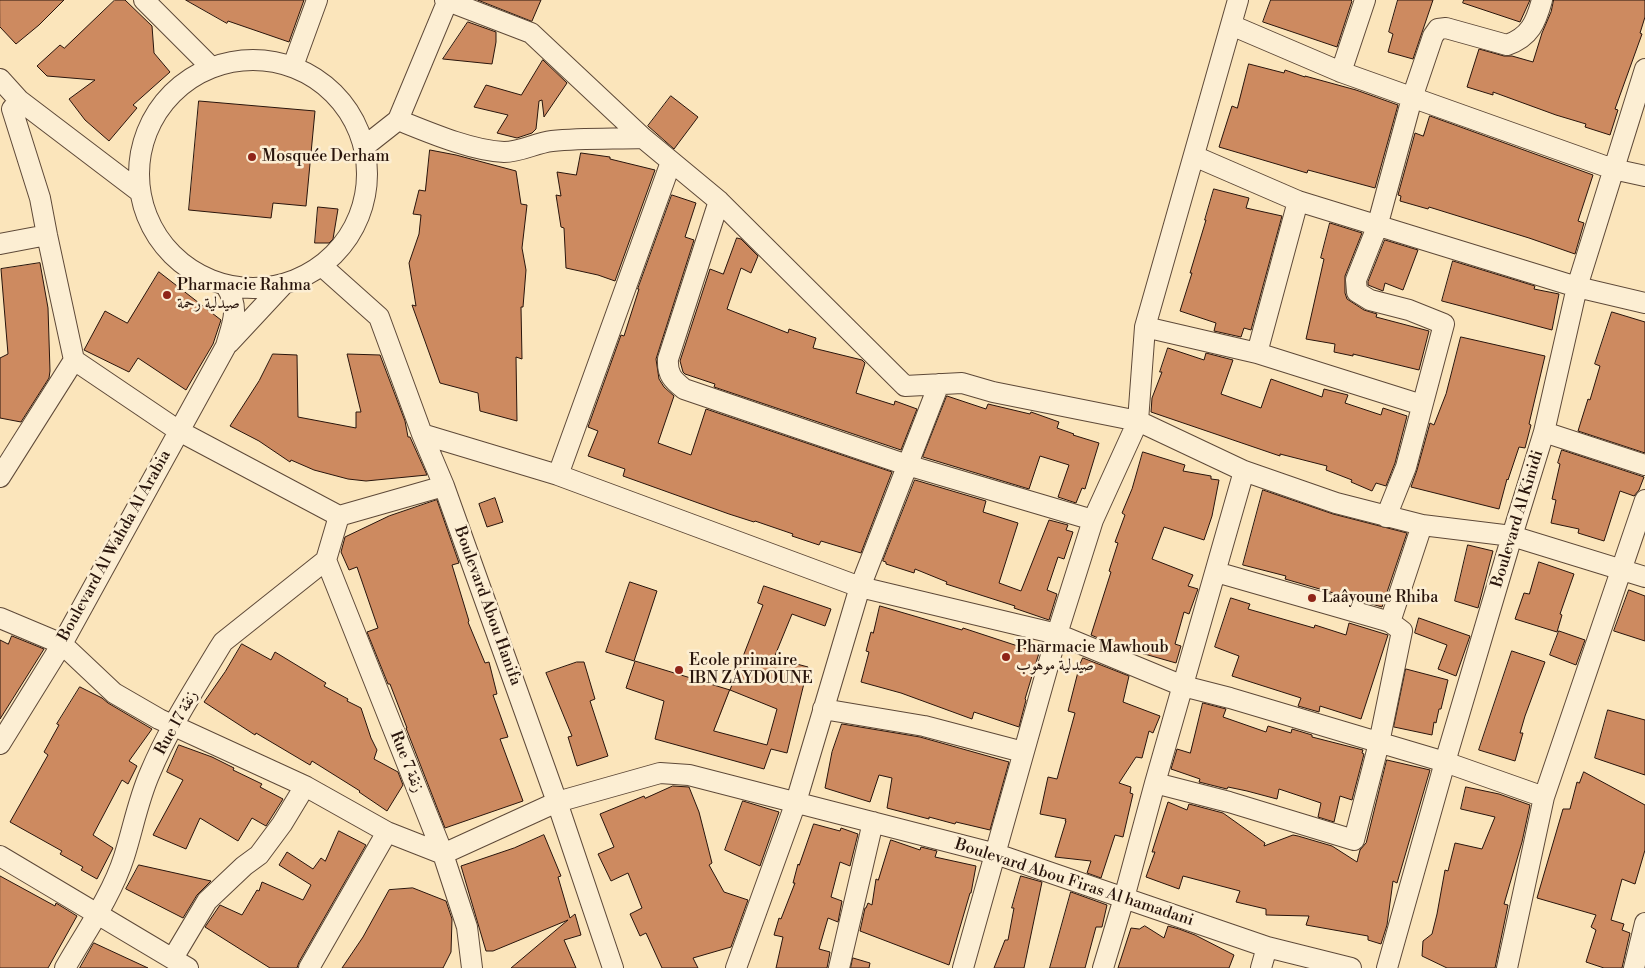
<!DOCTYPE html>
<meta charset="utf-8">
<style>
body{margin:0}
canvas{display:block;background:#fbe5bb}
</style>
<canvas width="1645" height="968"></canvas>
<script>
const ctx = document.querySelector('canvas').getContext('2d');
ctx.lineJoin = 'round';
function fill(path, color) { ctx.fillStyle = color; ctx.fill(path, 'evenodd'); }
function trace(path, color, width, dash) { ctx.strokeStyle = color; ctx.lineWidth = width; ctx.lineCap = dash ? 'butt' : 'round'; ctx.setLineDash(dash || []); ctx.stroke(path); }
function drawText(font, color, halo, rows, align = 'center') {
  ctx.font = font + ' "Libre Bodoni",Amiri,serif'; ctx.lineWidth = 5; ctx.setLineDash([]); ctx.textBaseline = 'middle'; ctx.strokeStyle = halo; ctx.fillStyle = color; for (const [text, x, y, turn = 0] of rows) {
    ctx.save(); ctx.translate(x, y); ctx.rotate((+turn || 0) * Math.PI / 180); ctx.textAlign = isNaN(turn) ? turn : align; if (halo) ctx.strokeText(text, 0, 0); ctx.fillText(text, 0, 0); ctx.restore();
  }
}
const building = new Path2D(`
 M0,0h64l-25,25 -23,19 -16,-17z
 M115,0h10l27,26 2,27 16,19 -37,33 4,3 -28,33 -24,-21 -16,-21 26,-19 -48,-4 -10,-10 23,-21 4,3z
 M186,0h118l-15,42 -61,-21 -1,2z
 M478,0h63l-9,21z
 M1271,0h80l1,1 -15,46 -74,-25z
 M1398,0h35l-20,59 -25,-7 5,-18 -4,-2z
 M1464,0h66l-10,22 -57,-19z
 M1554,0h91v17l-5,16 2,1 -27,75 3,1 -8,25 -25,-8 1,-3 -30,-9 -63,-23v3l-26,-8 12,-38 25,7h8l21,6 9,-29 9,-21z
 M468,22l28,10v10l-4,22 -49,-5z
 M543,60l24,23 -23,34 -2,-17 -3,1 -3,28 -4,4 -15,5 -20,-5 11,-18 -34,-8 12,-22 35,10z
 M1249,64l35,9 1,-3 20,7v-1l51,14 42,15 -23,83 -67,-18 -1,3 -88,-26 13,-41 5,2z
 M671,96l27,21 -24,32 -26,-23z
 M199,101l116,10 -9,95 -33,-3 -2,15 -82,-8z
 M1430,116l163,59 -15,46 6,2 -9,31 -46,-16 -100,-31 -1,2 -28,-8 1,-5 -3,-1 17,-62 8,3z
 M430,150l26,5 60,16 5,33 6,1 -5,43 4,22 -3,37h-2l1,52 -6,-2 1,64 -37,-10 -2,-18 -38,-10 -28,-78 4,1 -7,-43 10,-29 2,-19 -8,-1 6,-24 6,1z
 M581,153l29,4v2l45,11 -40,111 -17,-6 -32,-7 -2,-40 -3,-1 -5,-32 5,1 -4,-24 19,3z
 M1214,189l35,9 -3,10 36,8 -31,114 -7,-2 -3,9 -27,-6 2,-8 -36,-12 12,-38h-2l16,-53h-1z
 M672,195l24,8 -11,34 9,3 -38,119 3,20 5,8 10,9 -16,47 33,12 15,-46 186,63 -31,81 -40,-12 -2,4 -27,-9 1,-2 -38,-13 -1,1 -25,-8 -106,-38 2,-7 -37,-13 10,-25 -10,-4 33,-92 3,1 15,-47h-1z
 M318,207l20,2 -5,30 -4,4h-14z
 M1330,223l32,10 -17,43v17l2,6 17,11 13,4 -1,3 53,14 -10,39 -66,-16v2l-19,-4 1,-8 -29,-5 18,-80 -3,-1z
 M737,238l4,1 17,17 -7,17 -10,-5 -14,41 61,24 1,-4 27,9 -3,10 49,12 3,3 -9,30 38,12 1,-4 22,8 -16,41 -187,-63 1,-3 -30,-10 -2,-2 -3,-11 30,-92 13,5z
 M1385,240l33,10 -15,40 -18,-7 -2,8 -15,-6v-3z
 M1453,261l82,25 -1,3 25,5 -7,36 -110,-29z
 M40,263l8,45 2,63 -1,7 -28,44 -21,-4v-60l8,-4 -7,-85z
 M159,272l62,48 -8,24 -27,46 -48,-32 -9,14 -45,-22 21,-39 22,12z
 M1612,312l33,10v131l-67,-22 10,-32 2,1 10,-34 -5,-2z
 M1461,337l84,19 -16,68 2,1 -6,23 -6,-1 -11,33 -1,-1 -8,30 -88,-22 6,-17 13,-47 4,2 12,-31z
 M1168,348l36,12 2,-7 27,7 -12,34 40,14 10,-29 51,18 2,-8 24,6 -3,8 36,12 2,-7 24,8 -12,47 -9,23 -10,-3 -4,8 -21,-9 1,-2 -26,-10 1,-4 -47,-12v2l-129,-44 1,-14 10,-26h-2z
 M273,354l24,1 1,62 58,11v-16h5l-14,-58 33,1 25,66 3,16h2l17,38 -61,6 -18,-2 -34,-9 -23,-10 -1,2 -31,-21 -29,-15 29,-45z
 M947,396l39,13 2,-5 42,10 1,-2 28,10 -2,6 17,6 -1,1 26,8 -14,46 -3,-1 -6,15 -18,-6 11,-32 -29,-9 -11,33 -106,-32z
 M1562,450l82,27 -5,13 -5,6 -14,-5 -16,50 -26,-8 1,-4 -28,-6 5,-23 -4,-1 8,-35 -2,-1z
 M1143,452l42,13 -2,6 28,5v3l8,1 -7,36 -8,24 -40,-13 -12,32 41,16 -5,11 10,3 -9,25 -5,-2 -9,32 6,2 -5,17 -42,-12v2l-43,-18 20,-63 -2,-1 9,-28 -3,-1 10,-27 -3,-2 10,-24z
 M915,480l71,21 -3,11 35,11 -19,60 22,8 28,-71 19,5 -2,5 7,2 -9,27 -6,-2 -11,33 10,4 -8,26 -35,-12 1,-2 -69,-22 1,-2 -32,-13 -1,4 -28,-9v-2l-3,-1z
 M1263,490l70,24 74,19 -25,74 -97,-28 1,-3 -43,-11z
 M495,498l8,24 -16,5 -8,-23z
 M437,500l22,63 -7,2 17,56 -1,1 17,41 4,-1 8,32 -4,1 15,42 -8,2 23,62 -78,27 -39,-100h1l-17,-44h-2l-21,-52 11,-4 -21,-61 -8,3 -8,-18 4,-15 44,-21z
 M1468,545l25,6 -15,57 -23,-7z
 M1539,562l35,12 -14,40 2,1 -5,17 -42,-13 9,-26 5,1z
 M630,582l27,9 -23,70 -28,-9z
 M764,586l67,23 -6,17 -33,-12 -18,44 34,9 -21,86 -16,-4 -7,20 -109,-30 9,-38 -38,-13 9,-27 95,29 33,-85 -5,-2zM730,690l47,19 -10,36 -53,-14z
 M1629,590l16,6v45l-31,-10z
 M1231,598l19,6 -2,5 66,19 1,-3 31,10 3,-12 39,12 -27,84 -41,-13 -1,6 -21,-6 3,-8 -69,-22 7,-20 -24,-9z
 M880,606l82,24 1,-2 76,25 -14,46 1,1 -7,27 -45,-15 -2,7 -71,-26 -40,-11 8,-30 -3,-1 5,-19 2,1z
 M1419,618l51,18 -14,40 -18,-7 9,-24 -32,-12z
 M1559,631l26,9 -9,25 -26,-10z
 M12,636l32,13 -44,70v-79l8,4z
 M242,644l29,16 4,-8 51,31 -2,3 24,13 -1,2 14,7 10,30 6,12 -3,9 24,13 5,13 -16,26 -28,-19 1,-1 -48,-30 -2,4 -54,-32 -1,2 -51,-33 21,-30z
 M1512,651l33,11 -20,54 -5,17h3l-8,28 -36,-11z
 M1083,658l46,18 -6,26 37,14 -7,17 -4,-2 -7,27 -6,-1 -17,26 12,4 -1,6 3,1 -10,43 -8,-2 -14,43 -14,-5 4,-12 -36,-4 11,-36h-1l1,-2 -26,-5 8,-37 9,2 18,-66 -7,-2 12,-47z
 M577,662h7l11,37 -5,2 18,55 -31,10 -9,-29 4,-1 -26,-63z
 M1406,669l42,11 -7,29h-2l-3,14 -2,-1 -2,13 -38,-8z
 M80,687l22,11 6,5 44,26 -23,32 8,5 -9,18 -6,-4 -29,55 20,13 -16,31 -16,-9 2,-3 -23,-13 2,-3 -52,-29 38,-67 -4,-3 15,-27 -2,-1z
 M1203,703l23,6 -3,8 43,15 2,-6 23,7 1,-4 20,6v2l51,13 -1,3 2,1 -12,46 -12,-4 -6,26 -16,-5 3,-14 -42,-14 -2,10 -30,-8 -19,-4 -1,2 -28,-7 1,-3 -29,-10 6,-20 13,4z
 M1608,710l37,10v55l-50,-17z
 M842,724l78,13 89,25 -19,68 -34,-8 -1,2 -26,-7v2l-42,-11 5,-30 -13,-3 -9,27 -45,-14 7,-36z
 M179,745l33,12 22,11 -1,2 29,14 -2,3 23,12 -17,27 -14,-8 -14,23 -38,-23 -14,31 -33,-14 30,-55 -16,-8z
 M1387,760l43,10 -33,113 -4,-2 -6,44 -6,19 -13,-4v-4l-62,-11 3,-9 -43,-1v-6l-30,-7 4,-11 -57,-15 -4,13 -33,-12 9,-25h-3l16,-50 19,8 2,-6 34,9 42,30 -1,3 29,-11 5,1 34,10 25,16 3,-12 6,-7z
 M1584,772l61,33v45l-10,34 -13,-5 -11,41 13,4 -2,6 8,3 -8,35h-18l-18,-6 10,-32 -5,-3 5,-12 -59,-17 26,-89h7l7,-27 2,1z
 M673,786l16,1 10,25 13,51 -3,2 15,27 24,8 -17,47 -38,11 5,10h-36l-16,-35 -6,3 -10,-22 12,-6 -14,-35 -17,8 -13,-27 16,-7 -14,-33 44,-18 1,2z
 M1466,787l33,7 31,11 -8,37 -18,62 4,1 -13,63h-48l-25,-12 1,-15 9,-7 5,-20 8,-44 3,1 7,-28 27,6 13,-32 -34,-8z
 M743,801l36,11 -19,54 -35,-16z
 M814,824l26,7 1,-3 17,6 -8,32 -10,-4 -9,35 11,4 -4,21 -10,-4 -9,31 11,3 -3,16h-51l7,-31 -9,-2 5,-17 2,1 14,-36h-2l5,-19 1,1z
 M339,831l27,14 -67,117 -2,6h-27l-65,-41 15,-22 22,10 15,-25 2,1 3,-9 41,18 8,-15 -32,-20 8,-13 26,17 8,-11 4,3z
 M544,835l17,41 -3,1 12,41 5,-4 6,21 -17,5 12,28h-65l57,-48 -75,31h-7l-25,-85 53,-18z
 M891,840l29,10 1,-3 16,4 -2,6 41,9 -5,27h-1l-21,72 -89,-34 5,-23h1l2,-5 4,2 4,-26 2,1z
 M139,865l72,16 -14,14 -14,23 -57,-29z
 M0,876l55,30 1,-3 21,13 -29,52h-48z
 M1021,876l21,6 -18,86h-30l11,-28h3l6,-32h-2z
 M413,888l33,13 6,18 -1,33 -8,16h-101l21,-31 26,-47z
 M1071,892l36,13 -5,22h-6l-11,41h-35z
 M1145,926l19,12 4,-12 11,3 16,6 39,20 -5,13h-111l13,-40 8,1z
 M94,943l54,25h-68z
 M853,958l17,5 -1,5h-18z`);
fill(building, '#cd8a60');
trace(building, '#29150c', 1);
const minor = new Path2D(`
 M144,0l67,67
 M445,0l86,33 112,105 76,63 186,185 57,-3 31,9 145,29 106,50 92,32 86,22 90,11 133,41
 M1231,25l110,47 272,97 32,7
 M139 174a114 114 0 1 1 228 0a114 114 0 1 1-228 0Z
 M293,66l24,-66
 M1341,72l24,-72
 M0,79l19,21 121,92
 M12,109l28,89 7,37 27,125 105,71 160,85 105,-30
 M398,120c30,12 74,31 106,32 17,0 31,-9 48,-11 30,-3 61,-2 91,-3
 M365,146l33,-26 50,-120
 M1194,156l104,45 279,86 68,16
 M719,201l-51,158c-1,16 5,21 16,30l223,76 186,55
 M0,244l47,-9
 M323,267l56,50 43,117 22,52 113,316 56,166
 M1145,327l112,26 165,52
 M229,343l54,-58
 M1257,353l41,-152
 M1544,432l101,33
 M422,434l136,41 302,112 197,47 126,52 47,12 215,64 99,35
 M558,475l113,-313
 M0,477l74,-117
 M1386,517l20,-50 38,-143 -35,-14 -39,-10 -13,-8 -1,-12 21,-53 35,-129 21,-62 5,-7 8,-1 61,17c23,-8 29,-23 35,-45
 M326,560l117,294 24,73 5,41
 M0,618l62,26 52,49 45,26 146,67 82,46 56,22 114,-52 103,-29 29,2 307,79 271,93 84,21
 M1390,622l32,-97
 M823,709l101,17 99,26
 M0,744l62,-100 164,-298c7,-24 14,-38 0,-60
 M1155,783l74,19 125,38 25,-97 23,-112 -12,-9 -17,-5 -157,-45
 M0,856l188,112
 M173,958l34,-57 37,-35 15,-11 23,-31 23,-38
 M65,968c20,-35 47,-73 59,-111 9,-28 14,-57 26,-84 18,-43 44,-83 68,-123l5,-8 103,-82 13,-44
 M309,968l78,-136
 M736,968l60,-166 63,-212 80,-206
 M839,968l34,-146
 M963,968l94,-334 36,-114 45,-99 7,-94 93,-327
 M1103,968l21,-70 31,-115 89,-312
 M1261,968l6,-21
 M1387,968l58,-206 67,-226 32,-104 33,-145 68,-218
 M1507,968l37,-171 101,-297
 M1634,968l11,-45`);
trace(minor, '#5e4938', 22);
trace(minor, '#fceed3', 20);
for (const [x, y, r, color] of [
 [252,157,5,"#8f2418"],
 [167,295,5,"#8f2418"],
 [1312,598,5,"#8f2418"],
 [1006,657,5,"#8f2418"],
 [679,670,5,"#8f2418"]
]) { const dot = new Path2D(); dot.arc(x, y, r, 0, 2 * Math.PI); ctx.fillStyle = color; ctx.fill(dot); trace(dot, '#fceed3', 2); }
drawText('16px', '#29150c', '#fceed3', [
 ["Mosquée Derham",262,157],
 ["Pharmacie Rahma",177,286],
 ["صيدلية رحمة",177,304],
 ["Laâyoune Rhiba",1322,598],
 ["Pharmacie Mawhoub",1016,648],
 ["صيدلية موهوب",1016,666],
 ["Ecole primaire",689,661],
 ["IBN ZAYDOUNE",689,679]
], 'left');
drawText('16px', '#29150c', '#fceed3', [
 ["Boulevard Al Kinidi",1518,519,-73],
 ["Boulevard Al Wahda Al Arabia",115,546,-61],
 ["Boulevard Abou Hanifa",487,606,70],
 ["Rue 17 زنقة",177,723,-61],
 ["Rue 7 زنقة",406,762,68],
 ["Boulevard Abou Firas Al hamadani",1074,883,18]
]);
</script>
